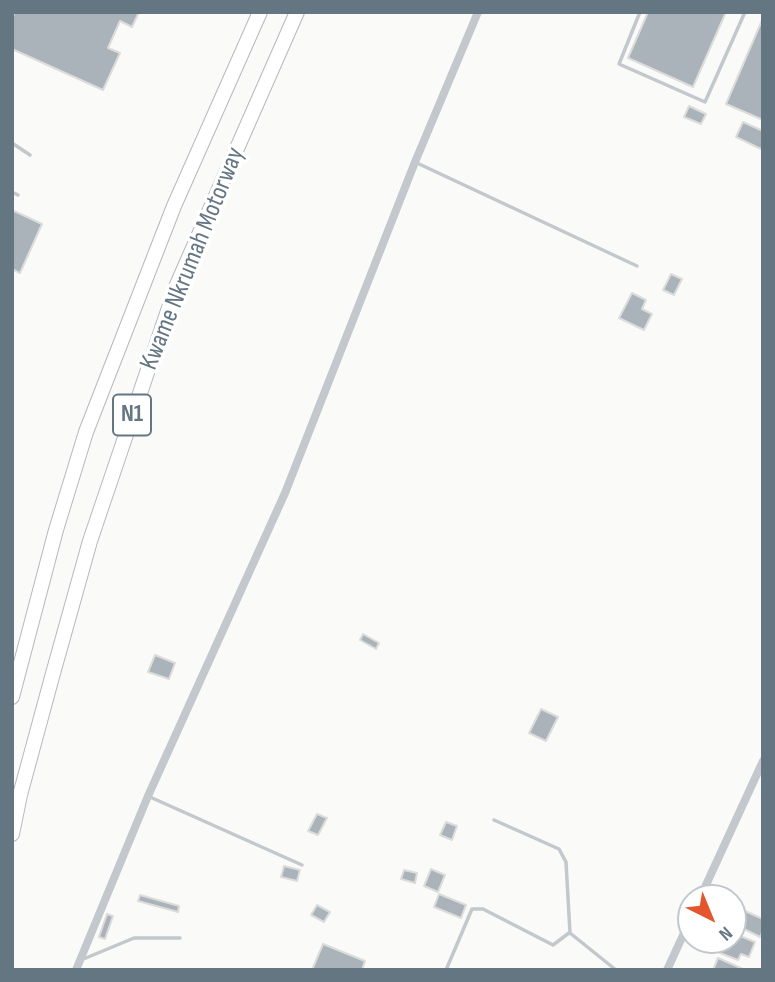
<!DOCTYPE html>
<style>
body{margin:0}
#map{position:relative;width:775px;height:982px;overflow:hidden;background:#fafaf8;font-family:"Sofia Sans Condensed",sans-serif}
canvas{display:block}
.frame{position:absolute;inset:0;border:14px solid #657683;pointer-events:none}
.north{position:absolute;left:677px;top:884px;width:70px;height:70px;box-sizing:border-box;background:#fff;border:2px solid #c1c8cd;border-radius:50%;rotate:137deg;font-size:19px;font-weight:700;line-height:28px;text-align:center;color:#657683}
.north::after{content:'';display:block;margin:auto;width:24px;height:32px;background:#e4572e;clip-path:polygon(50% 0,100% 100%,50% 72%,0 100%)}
</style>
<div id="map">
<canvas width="775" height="982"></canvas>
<div class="frame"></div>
<div class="north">N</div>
</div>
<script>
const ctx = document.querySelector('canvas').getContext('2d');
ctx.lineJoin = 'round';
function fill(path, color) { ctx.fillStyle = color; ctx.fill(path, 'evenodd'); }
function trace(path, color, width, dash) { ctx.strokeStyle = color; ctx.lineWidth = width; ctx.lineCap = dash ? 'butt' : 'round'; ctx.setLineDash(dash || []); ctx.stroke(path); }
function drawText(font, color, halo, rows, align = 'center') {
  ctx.font = font + ' "Sofia Sans Condensed",sans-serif'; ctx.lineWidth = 7; ctx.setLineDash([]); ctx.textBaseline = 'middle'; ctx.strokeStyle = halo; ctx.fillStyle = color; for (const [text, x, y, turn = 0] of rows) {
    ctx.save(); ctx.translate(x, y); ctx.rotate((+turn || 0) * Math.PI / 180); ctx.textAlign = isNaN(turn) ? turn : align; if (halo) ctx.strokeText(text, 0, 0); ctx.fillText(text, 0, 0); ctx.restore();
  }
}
const building = new Path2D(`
 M15,12h124l-7,15 -12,-6 -12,27 12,5 -17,37 -91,-41v-31z
 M648,12h78l-33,75 -65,-29z
 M763,18v102l-37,-16z
 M689,106l17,8 -5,10 -17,-7z
 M743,122l20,9v19l-27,-13z
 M12,210l30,14 -22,49 -8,-4z
 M671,274l11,5 -8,16 -11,-5z
 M632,293l14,7 -4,9 10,5 -8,16 -25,-12z
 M363,634l16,9 -3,6 -16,-9z
 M155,655l20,8 -6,16 -21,-7z
 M541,709l17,8 -12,24 -17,-8z
 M317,814l10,4 -9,17 -10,-4z
 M446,822l11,4 -5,14 -12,-5z
 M284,866l16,4 -3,11 -16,-4z
 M431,869l14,6 -7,17 -14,-6z
 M404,870l13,3 -2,10 -14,-4z
 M439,894l27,11 -5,13 -27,-11z
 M140,895l39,11 -1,6 -40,-11z
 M317,905l13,7 -6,10 -13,-7z
 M745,911l18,8v12l-3,6 -22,-11z
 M107,914l6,2 -8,23 -6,-2z
 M733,933l22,9 -6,15 -8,-3 -3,6 -18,-7 3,-6 -8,-4 2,-3h16z
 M323,944l42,17 -3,9h-50z
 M718,958l25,11v1h-30z`);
fill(building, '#aab3b9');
trace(building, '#dcdcda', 2);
const highway = new Path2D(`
 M12,697l44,-167 30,-98 88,-226 86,-194
 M12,834l8,-39 32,-118 38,-136 86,-254 121,-275`);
trace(highway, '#b4b9bd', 16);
trace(new Path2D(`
 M640,12l-21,52 86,38 40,-90
 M12,143l18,12
 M417,163l220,103
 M12,192l6,3
 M150,797l152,68
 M494,820l65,29 7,13 4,71 46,37
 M81,960l53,-22h46
 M446,970l26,-61h11l70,36 16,-12`), '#c3c8cc', 3.5);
trace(new Path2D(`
 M700,898l63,-137
 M76,970l72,-174 137,-303 130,-331 63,-150
 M667,970l24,-52`), '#c3c8cc', 8);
trace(highway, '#fff', 14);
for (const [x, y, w] of [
 [132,415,38]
]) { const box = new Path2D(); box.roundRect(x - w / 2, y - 20.5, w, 41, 5); ctx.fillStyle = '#fff'; ctx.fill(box); trace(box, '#657683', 2); }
drawText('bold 24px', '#657683', null, [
 ["N1",132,415]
]);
drawText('26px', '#657683', '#fff', [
 ["Kwame Nkrumah Motorway",193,259,-68]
]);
</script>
